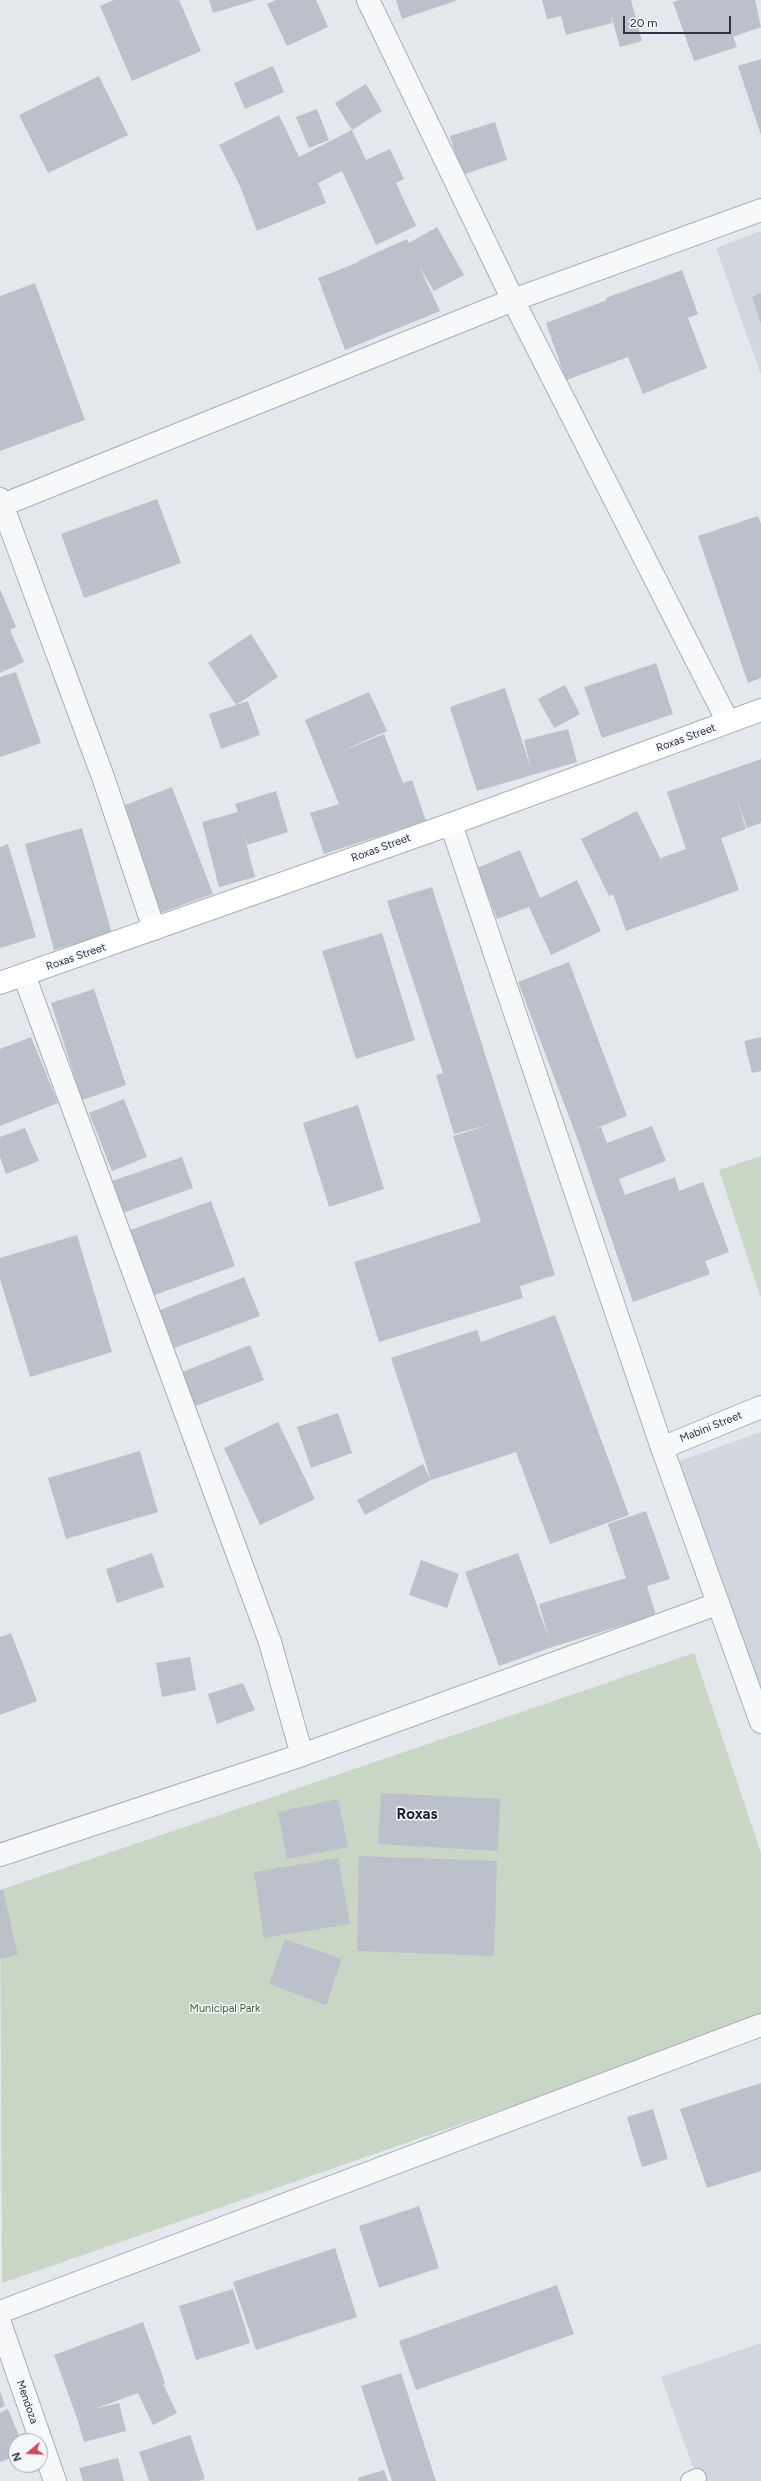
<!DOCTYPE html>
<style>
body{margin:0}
#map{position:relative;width:761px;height:2481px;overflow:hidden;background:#e4e7ec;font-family:Figtree,sans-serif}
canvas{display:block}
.north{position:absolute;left:8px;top:2433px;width:40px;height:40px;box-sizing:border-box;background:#f4f6f9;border:1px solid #a4a8b1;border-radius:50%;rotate:251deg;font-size:11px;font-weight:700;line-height:16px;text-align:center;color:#2b3445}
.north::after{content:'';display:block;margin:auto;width:14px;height:18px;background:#d1495b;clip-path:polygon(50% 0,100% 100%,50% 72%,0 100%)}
.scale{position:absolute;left:623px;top:16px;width:108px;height:18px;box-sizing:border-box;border:2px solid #2b3445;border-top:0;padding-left:5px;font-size:12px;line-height:14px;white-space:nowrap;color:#2b3445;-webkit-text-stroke:3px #f4f6f9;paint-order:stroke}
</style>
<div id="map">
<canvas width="761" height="2481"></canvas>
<div class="north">N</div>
<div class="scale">20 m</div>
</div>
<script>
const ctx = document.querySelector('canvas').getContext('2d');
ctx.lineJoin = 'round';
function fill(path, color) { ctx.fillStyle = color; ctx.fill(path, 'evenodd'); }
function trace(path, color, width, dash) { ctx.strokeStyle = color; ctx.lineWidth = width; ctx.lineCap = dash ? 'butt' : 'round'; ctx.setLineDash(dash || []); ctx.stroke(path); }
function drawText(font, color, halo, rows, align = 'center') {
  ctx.font = font + ' Figtree,sans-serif'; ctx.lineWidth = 3; ctx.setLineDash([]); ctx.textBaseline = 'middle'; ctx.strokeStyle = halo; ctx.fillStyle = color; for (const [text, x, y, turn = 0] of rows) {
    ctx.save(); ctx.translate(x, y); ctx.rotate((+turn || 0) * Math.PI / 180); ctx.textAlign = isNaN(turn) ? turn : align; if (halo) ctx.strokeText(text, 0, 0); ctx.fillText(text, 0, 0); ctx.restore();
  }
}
fill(new Path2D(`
 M761,231v144l-45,-127z
 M761,1432v282l-90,-250z
 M761,2343v138h-63l-37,-104z`), '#d2d6de');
fill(new Path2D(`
 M761,1156v142l-42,-128z
 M694,1653l67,200v167l-759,263 -2,-393z`), '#c9d6c5');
fill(new Path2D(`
 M114,0h65l22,51 -69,30 -32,-75z
 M209,0h47l-43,13z
 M276,0h40l12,27 -41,19 -20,-42z
 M396,0h62l-56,19z
 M542,0h89l11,41 -22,6 -9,-32 1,8 -46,12 -5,-19 -14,3z
 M680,0h75l6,27 -28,10 4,10 -43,14 -21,-59z
 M761,59v76l-23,-69z
 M273,66l11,26 -39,17 -11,-26z
 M99,76l29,59 -80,38 -29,-58z
 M366,84l16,27 -30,19 -17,-27z
 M317,109l12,31 -20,8 -13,-31z
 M279,115l20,42 53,-27 14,30 24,-11 14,30 -8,4 20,43 -40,19 -34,-74 -24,12 8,20 -69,28 -17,-45 -21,-41z
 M495,122l12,38 -45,15 -12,-39z
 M437,227l27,48 -30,16 -15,-25 21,45 -95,39 -27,-72 41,-16 -1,-1 49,-22 2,4z
 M682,270l16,44 -10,4 19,50 -64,26 -15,-37 -62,23 -20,-57 61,-23 -1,-2z
 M35,283l50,137 -85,31v-155z
 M761,293v31l-9,-27z
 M157,499l24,64 -97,35 -23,-64z
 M758,516l3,8v154l-13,5 -50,-147z
 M0,589l16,38 -6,3 14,32 -24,11z
 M251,634l27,43 -42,28 -28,-42z
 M656,663l17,51 -71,24 -18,-51z
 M16,672l25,71 -41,14v-80z
 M565,685l15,29 -26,14 -16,-29z
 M505,688l26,81 -7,-29 44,-11 9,33 -100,29 -27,-84z
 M369,692l18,39 -52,23 49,-20 19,49 9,-3 14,41 -102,33 -14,-41 29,-9 -34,-84z
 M248,701l12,34 -39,14 -12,-35z
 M761,759v64l-14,5 -11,-32 10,33 -25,9 18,52 -113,41 -13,-37 -4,2 -28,-57 56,-28 26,53 -2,-6 25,-9 -19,-57z
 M172,787l41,107 -53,19 -40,-106z
 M276,791l12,41 -41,13 -7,-25 15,57 -36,10 -17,-65 36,-10 -3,-8z
 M82,828l30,106 -58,16 -29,-106z
 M8,844l28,93 -36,11v-101z
 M520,850l20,48 37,-18 24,51 -50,24 -22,-48 -32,12 -20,-51z
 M432,887l123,388 -35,11 3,12 -144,44 -25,-80 127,-40 -28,-86 39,-12 -38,10 -18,-59 7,-2 -56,-172z
 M382,933l33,107 -59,19 -34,-108z
 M569,962l58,154 -38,15 12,-4 6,16 45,-17 14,35 -47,18 6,16 50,-18 4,14 24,-9 26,70 -24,9 5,13 -77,28 -57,-167 -58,-153z
 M94,989l32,96 -44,15 -31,-97z
 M31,1037l27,66 -58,23v-77z
 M761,1037v34l-9,2 -8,-32z
 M124,1099l23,58 -35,14 -23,-58z
 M358,1105l26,84 -55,18 -26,-84z
 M25,1128l14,33 -33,13 -6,-17v-20z
 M182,1157l11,31 -73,26 -11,-32z
 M211,1201l24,65 -83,30 -24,-65z
 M77,1235l35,117 -82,25 -30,-98v-21z
 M244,1277l16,39 -91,34 -14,-38z
 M555,1315l74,200 -79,29 -34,-92 -85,28 -40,-122 86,-28 4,12z
 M250,1345l14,35 -71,27 -13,-34z
 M338,1413l14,40 -41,15 -14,-41z
 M278,1422l37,77 -55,26 -36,-77z
 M140,1451l18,61 -92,27 -18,-61z
 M423,1464l8,16 -66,35 -8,-15z
 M646,1511l24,68 -23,7 9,29 -104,32 -53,19 -34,-94 53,-19 32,88 -11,-37 87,-26 -18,-54z
 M152,1553l12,34 -47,16 -11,-34z
 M421,1560l38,14 -12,34 -38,-13z
 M11,1633l26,68 -37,14v-78z
 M190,1657l6,33 -34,7 -6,-34z
 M243,1683l12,27 -38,14 -9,-30z
 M381,1793l119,6 -2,52 -120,-7z
 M338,1799l10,48 -61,12 -9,-47z
 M359,1856l138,5 -3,95 -137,-5z
 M338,1858l12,66 -86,14 -10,-66z
 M0,1890h3l15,65 -18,4z
 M285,1939l57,20 -16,46 -57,-21z
 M761,2083v88l-54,17 -27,-79z
 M653,2109l15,50 -26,8 -15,-50z
 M419,2206l20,62 -60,20 -20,-62z
 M335,2248l22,69 -101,33 -23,-68z
 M557,2285l17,49 -158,56 -17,-49z
 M233,2289l17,54 -54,17 -17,-54z
 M143,2322l22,61 -2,1 14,29 -24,12 -15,-32 -44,16 25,-6 7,28 -42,11 -8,-27 -22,-60z
 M401,2373l35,108h-44l-31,-95z
 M0,2391l5,15 -5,2z
 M8,2409l13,32h-5v15l-16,6v-49z
 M190,2435l15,44 -7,2h-49l-10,-29z
 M118,2458l6,23h-41l-4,-13z
 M384,2470l4,11h-29l-1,-3z`), '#bbc0ca');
const service = new Path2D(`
 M690,2481l7,-3`);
const minor = new Path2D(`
 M368,0l145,300 215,422
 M0,499l103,278 51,152
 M0,506l513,-206 248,-90
 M451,824l211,624 99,274
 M24,975l246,667 32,113 415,-151
 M662,1448l99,-41
 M0,1855l302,-100
 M0,2312l761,-287
 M0,2323l55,158`);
const secondary = new Path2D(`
 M0,983l451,-159 310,-114`);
trace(service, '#a9aeb7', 20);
trace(minor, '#a9aeb7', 24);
trace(secondary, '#a9aeb7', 24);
trace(service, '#f7f8fa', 18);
trace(minor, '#f7f8fa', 22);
trace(secondary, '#fff', 22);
drawText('11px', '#2b3445', '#f4f6f9', [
 ["Roxas Street",686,738,-20],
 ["Roxas Street",381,848,-20],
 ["Roxas Street",76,957,-19],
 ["Mabini Street",711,1427,-22],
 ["Mendoza",27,2402,71]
]);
drawText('11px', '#3f6138', '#f4f6f9', [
 ["Municipal Park",225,2009]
]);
drawText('bold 15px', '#1d2536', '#f4f6f9', [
 ["Roxas",417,1815]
]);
</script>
